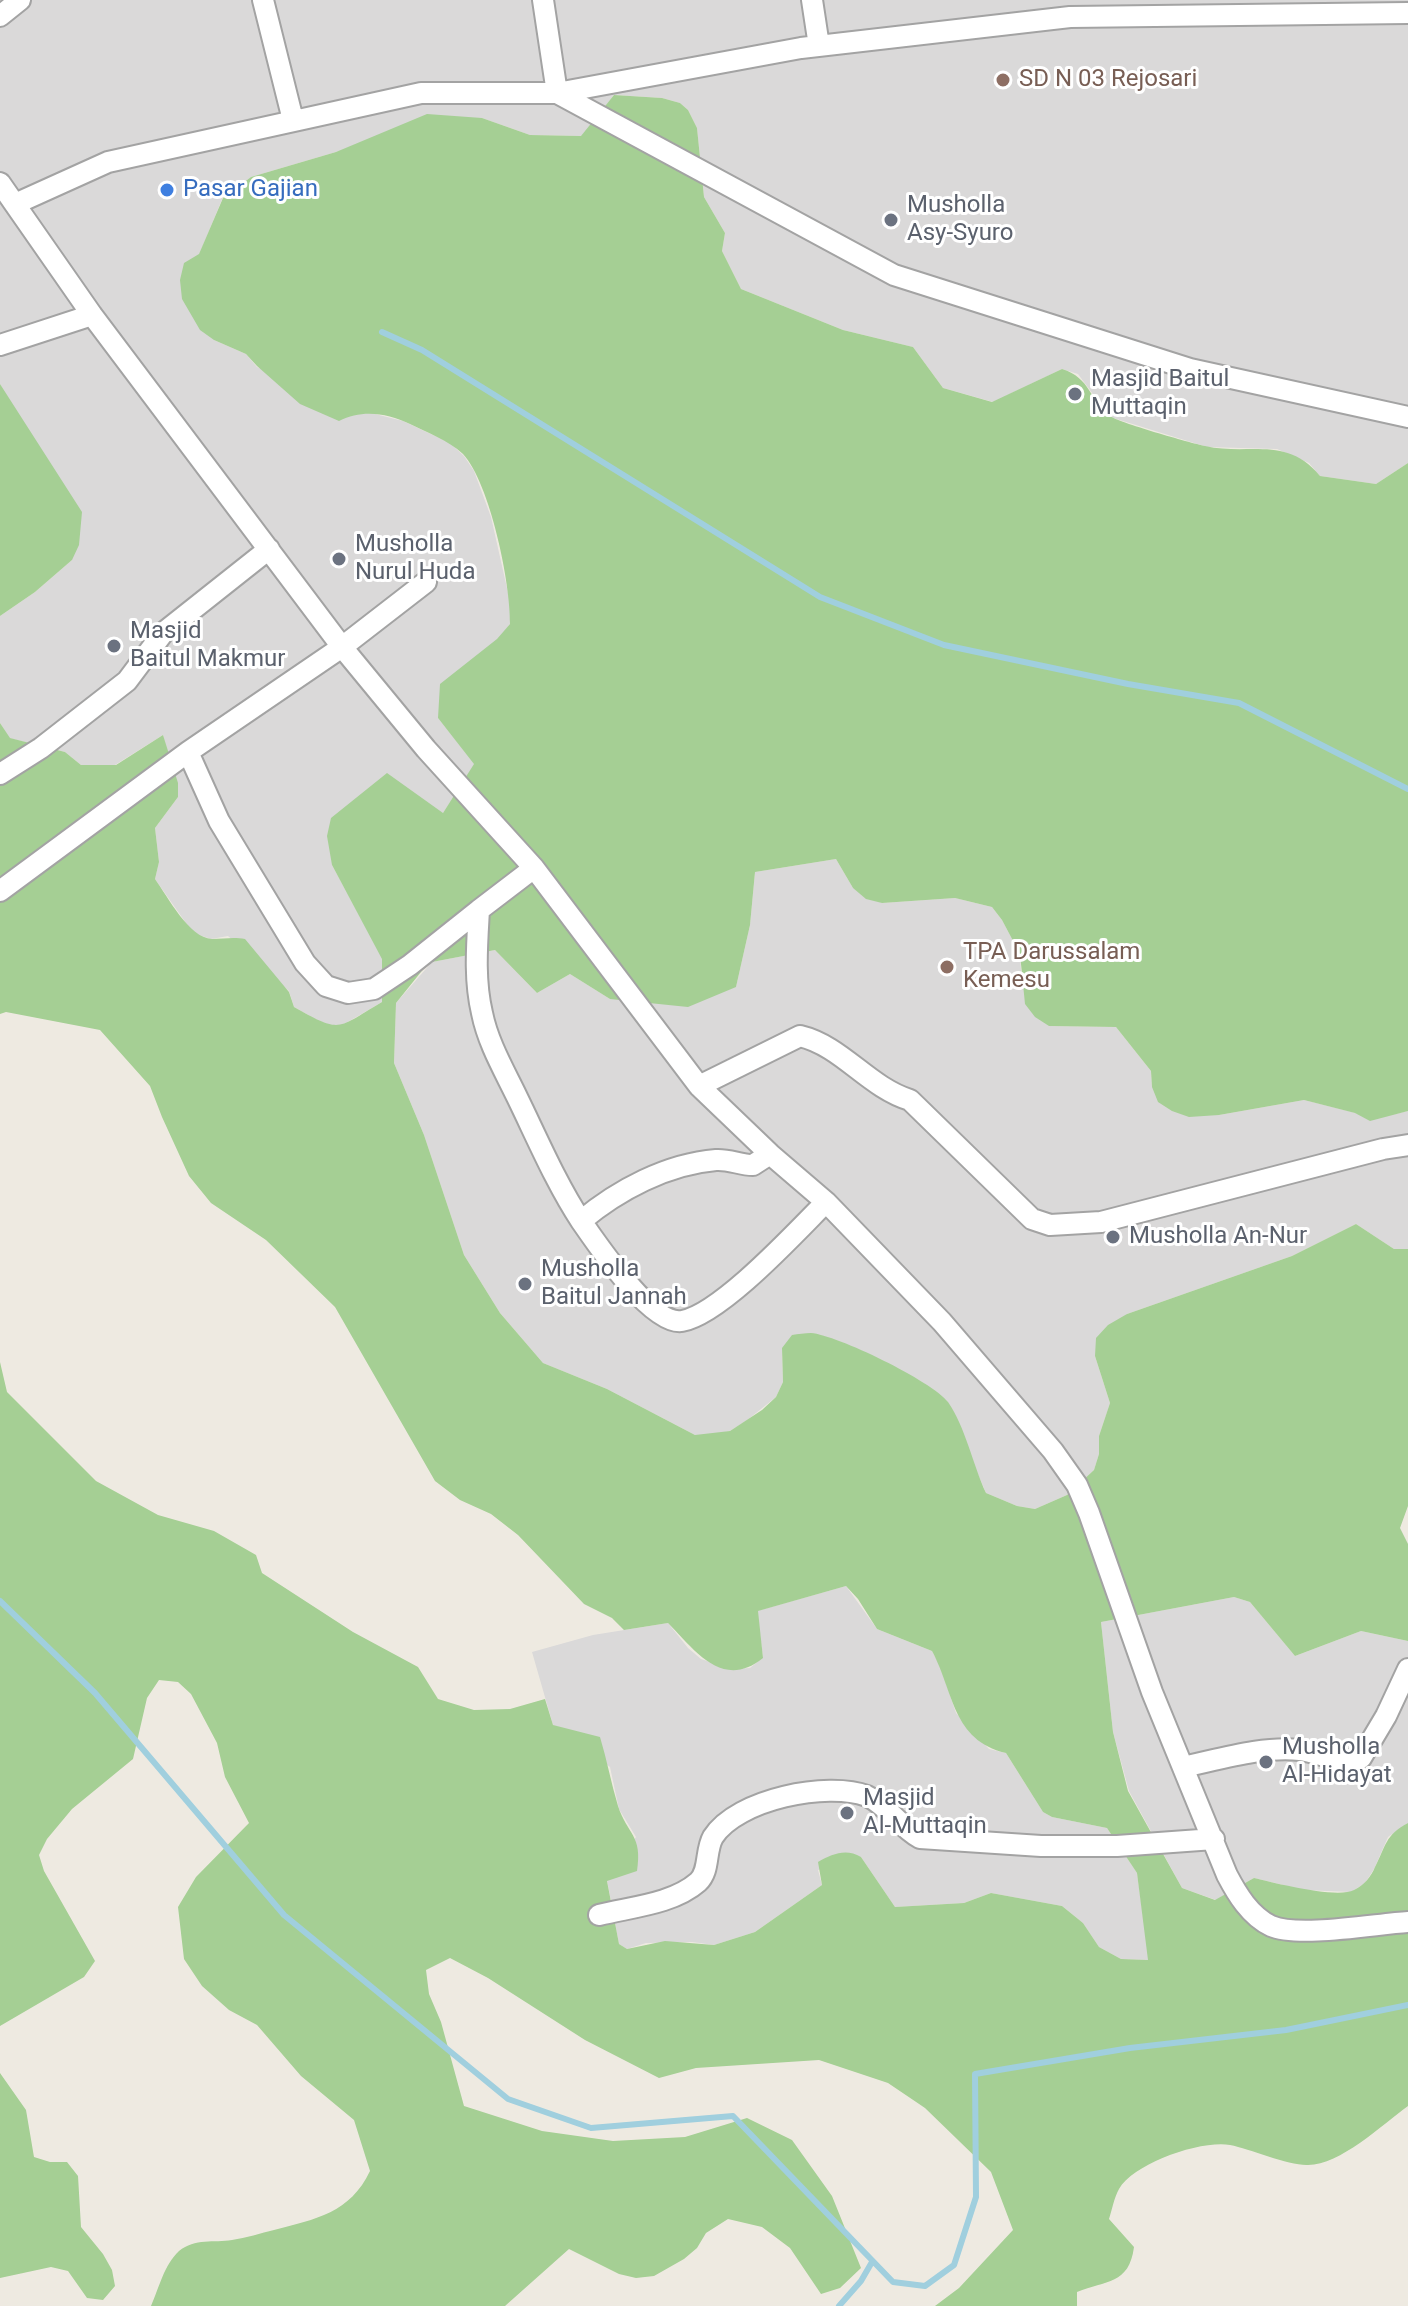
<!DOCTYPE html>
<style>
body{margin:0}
canvas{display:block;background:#eeeae1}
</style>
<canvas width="1408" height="2306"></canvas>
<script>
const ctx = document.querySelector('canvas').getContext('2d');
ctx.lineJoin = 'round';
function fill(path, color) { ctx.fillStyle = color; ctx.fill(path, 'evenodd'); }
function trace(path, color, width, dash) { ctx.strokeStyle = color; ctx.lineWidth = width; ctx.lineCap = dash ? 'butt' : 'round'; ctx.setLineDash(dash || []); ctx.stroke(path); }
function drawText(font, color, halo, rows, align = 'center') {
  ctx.font = font + ' Roboto,sans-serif'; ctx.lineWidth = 6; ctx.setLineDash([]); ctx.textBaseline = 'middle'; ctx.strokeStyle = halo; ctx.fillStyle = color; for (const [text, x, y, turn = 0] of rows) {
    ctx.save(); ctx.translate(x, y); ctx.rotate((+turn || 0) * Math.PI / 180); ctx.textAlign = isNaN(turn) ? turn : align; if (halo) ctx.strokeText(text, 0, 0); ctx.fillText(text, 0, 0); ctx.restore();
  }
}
fill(new Path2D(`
 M0,0h1408v463l-32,21 -56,-8 -11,-13 -32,-14 -70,-2 -97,-30 -32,-43 -16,-5 -69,33 -50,-14 -30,-41 -70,-17 -102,-41 -19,-38 3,-18 -21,-36 -7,-69 -9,-18 -8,-7 -18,-5 -48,-3 -32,41 -52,-1 -48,-17 -146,34 -85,25 -28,20 -24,58 15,85 32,14 11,13 97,46h17l32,8 47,22 14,13 10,15 17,46 20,89 -1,18 -72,94 37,46 -32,49 -111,52 51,94v21l-1,22 -41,24h-13l-34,-19 -5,-16 -61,-55 -17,3 -18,-6 -38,-54 4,-17 -4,-34 23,-31 -15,-62 -48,30h-34l-16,-13 -56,-14 -9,-15v-107l35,-24 37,-32 -72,-176z
 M836,859l17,29 29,15 73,-5 37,9 10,13 18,34 2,33 27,39 67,1 35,44 1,16 67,28 85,-15 52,13 14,7 38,-9v138h-14l-38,-25 -64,32 -165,58 -32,42 15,47 -11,33v18l-5,16 -27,25 -32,14 -18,-3 -31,-13 -39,-92 -165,-53 1,34 -7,15 -30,24 -16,10 -19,4h-16l-88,-46 -64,-26 -43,-50 -36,-58 -40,-120 -30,-72 2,-60 36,-41 63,-12 42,43 33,-19 40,25 126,-12 14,-62 5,-53z
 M846,1586l31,43 55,22 8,15 16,47 33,36 17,4 37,59 9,5 55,11 30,45 12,87 -28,-1 -22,-12 -16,-24 -21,-17 -71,-13 -27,10 -69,4 -34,-50 -43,13 4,15 -67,47 -41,13 -22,-3 -46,1 -19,6 -8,-5 -12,-64 29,-43 -17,-28 -9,-42 -57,-42 -21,-73 61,-17 75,-12 20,25 13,11 31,10 18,-1 13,-11 -6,-46z
 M1234,1597l16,5 45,54 66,-25 47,10v182l-20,14 -14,32 -9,14 -14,9 -47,-2 -50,-12 -38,22 -34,-12 -53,-97 -16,-59 -12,-110z`), '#dad9d9');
fill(new Path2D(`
 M614,95l48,3 18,5 8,7 9,18 7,69 21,36 -3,18 19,38 102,41 70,17 30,41 49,14 70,-33c29,9 27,31 48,47 7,6 81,27 95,30 43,10 82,-11 115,30l56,8 32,-21v648l-38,10 -15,-8 -51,-13 -85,15 -30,2 -17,-6 -14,-9 -6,-15 -1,-16 -35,-44 -67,-1 -14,-9 -10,-13 -5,-50 -18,-34 -10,-13 -37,-9 -73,5 -16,-4 -13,-11 -17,-29 -81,13 -5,53 -14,62 -48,20 -78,-8 -40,-25 -33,19 -42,-43 -63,12 -7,5 -29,36 -2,60 30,72 40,120 36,58 43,50 64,26 88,46 35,-4 32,-21 14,-13 7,-15 -1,-34 10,-13c6,-1 13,-2 19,-2 26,2 121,48 137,69 17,24 25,63 38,91l31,13 18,3 32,-14 27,-25 5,-16v-18l11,-33 -15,-47 1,-18 12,-13 19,-11 165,-58 64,-32 38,25h14v257l-8,22 8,16v97l-47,-10 -66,25 -45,-54 -16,-5 -133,25 12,110 15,59 54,97 33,12 39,-22c21,5 83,21 100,12 10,-5 17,-13 21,-23 11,-21 10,-32 33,-44v283c-26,19 -68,59 -100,59 -18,1 -58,-16 -78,-20 -29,-5 -96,18 -111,44 -5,9 -7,21 -10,30l25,28c-5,38 -28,33 -57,45v14h-142l24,-18 54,-58 -22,-58 -66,-64 -37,-25 -69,-23 -123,8 -37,10 -74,-38 -97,-62 -38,-20 -24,12 3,24 12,28 23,84 78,25 71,10 72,-4 62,-19 45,22 40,56 29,72 -21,20 -19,6 -31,-46 -28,-21 -34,-8 -22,14 -9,15 -13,11 -30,17 -18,2 -17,-4 -50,-25 -64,57h-354c8,-18 13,-41 28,-55 16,-13 35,-8 53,-11 14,-2 29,-7 42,-10 42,-11 76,-17 96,-59l-16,-51 -53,-44 -44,-51 -28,-15 -27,-24 -18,-27 -6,-52 18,-30 53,-54 -24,-46 -8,-34 -26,-49 -13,-12 -19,-2 -12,18 -14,61 -61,50 -25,30 -8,16 5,16 51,90 -11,16 -84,49v-664l7,30 89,89 62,34 56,16 42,24 6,18 91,59 65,35 20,32 36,11 36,-1 35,-10 8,26 47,12c7,23 11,46 18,69 9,28 25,29 19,65l-30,10 12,63 8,5 38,-8 49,4 41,-13 67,-47 -4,-23c14,-8 28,-14 43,-5l34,50 69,-4 27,-10 71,13 21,17 16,24 22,12 27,1 -11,-87 -30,-45 -55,-11 -9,-5 -37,-59c-54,-13 -52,-61 -74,-102l-55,-22 -19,-30 -12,-13 -88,25 5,47c-41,33 -69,-9 -95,-35l-44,7 -12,-12 -28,-14 -66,-69 -27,-21 -31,-14 -25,-19 -100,-174 -69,-67 -55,-37 -22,-27 -27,-59 -12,-31 -50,-56 -94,-18 -6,2v-291l10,15 55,14 16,13h35l47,-30 15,48v14l-23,31 4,34 -4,17c13,18 34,59 57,60 12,0 21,-2 33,0l44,53 5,15c48,27 42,22 88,-5v-43l-50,-94 -5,-29 4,-18 56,-45 56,40 31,-49 -36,-46 2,-34 57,-45 13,-15c1,-40 -20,-141 -47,-170 -15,-14 -35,-21 -53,-30 -23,-11 -48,-15 -71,-3l-39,-17 -43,-38 -11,-12 -32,-14 -14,-10 -18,-31 -2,-19 4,-17 15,-9 24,-56 28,-21 85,-25 91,-38 55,4 48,17 51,1z
 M0,384l82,128 -3,33 -7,15 -37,32 -35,24z
 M0,2073l26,37 8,47 16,5h17l11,14 3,51 22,27 9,16 3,16 -12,14 -16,-2 -19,-27 -17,-4 -51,11z`), '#a5cf94');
trace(new Path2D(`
 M382,332l40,18 398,247 124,48 184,39 111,19 169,86
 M0,1601l95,92 189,222 224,184 83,29 142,-12 160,166 32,4 29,-21 22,-68 -1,-123 155,-26 156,-18 122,-25
 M839,2306l22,-25 11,-19`), '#a0cfde', 6);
const minor = new Path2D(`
 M263,0l30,120
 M543,0l14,93 337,182 296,94 218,48
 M812,0l7,46
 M0,16l20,-16
 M0,183l92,132 250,332 84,102 108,119 165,218 71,68 56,48 116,120 111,129 24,34 12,28 63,179 75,183c10,19 23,41 44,51 28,12 104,-2 137,-4
 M15,204l93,-42 313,-69h136l244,-45 269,-31 338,-4
 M0,345l92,-30
 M426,582l-84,65 -154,105 31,69 86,142 21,23 22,7 26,-4 36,-24 69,-55
 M0,774l41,-26 86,-67 36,-48 106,-84
 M534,868l-55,42c-2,35 -5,69 3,103 6,30 22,57 35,84 20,41 39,86 64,124 16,23 71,105 101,100 39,-7 114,-89 144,-119
 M0,891l188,-139
 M699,1086l101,-50c42,10 68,51 110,64l122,119 18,6 51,-3 282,-73 25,-4
 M581,1221c37,-31 86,-57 135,-61 13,-1 24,5 37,5l17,-11
 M1183,1767c38,-8 79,-21 117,-17 20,2 42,16 61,8l25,-42 22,-47
 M599,1915c32,-8 74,-11 99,-33 12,-11 7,-31 15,-45 24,-38 115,-56 154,-41 20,9 33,31 53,42l121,8h76l97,-7`);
trace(minor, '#a3a3a3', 24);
trace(minor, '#fff', 20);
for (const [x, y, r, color] of [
 [1003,80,8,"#8d6e63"],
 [167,190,8,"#3f7fe0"],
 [891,220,8,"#6b7280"],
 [1075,394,8,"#6b7280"],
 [339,559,8,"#6b7280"],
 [114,646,8,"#6b7280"],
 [947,967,8,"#8d6e63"],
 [1113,1237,8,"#6b7280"],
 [525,1284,8,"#6b7280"],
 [1266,1762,8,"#6b7280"],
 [847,1813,8,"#6b7280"]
]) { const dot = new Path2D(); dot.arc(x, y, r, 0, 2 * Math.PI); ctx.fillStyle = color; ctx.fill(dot); trace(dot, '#fff', 3); }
drawText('24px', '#785e54', '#fff', [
 ["SD N 03 Rejosari",1019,80],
 ["TPA Darussalam",963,953],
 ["Kemesu",963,981]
], 'left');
drawText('24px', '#366cbe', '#fff', [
 ["Pasar Gajian",183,190]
], 'left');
drawText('24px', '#5b616d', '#fff', [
 ["Musholla",907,206],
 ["Asy-Syuro",907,234],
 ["Masjid Baitul",1091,380],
 ["Muttaqin",1091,408],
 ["Musholla",355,545],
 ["Nurul Huda",355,573],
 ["Masjid",130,632],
 ["Baitul Makmur",130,660],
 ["Musholla An-Nur",1129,1237],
 ["Musholla",541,1270],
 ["Baitul Jannah",541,1298],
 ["Musholla",1282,1748],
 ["Al-Hidayat",1282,1776],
 ["Masjid",863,1799],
 ["Al-Muttaqin",863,1827]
], 'left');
</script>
